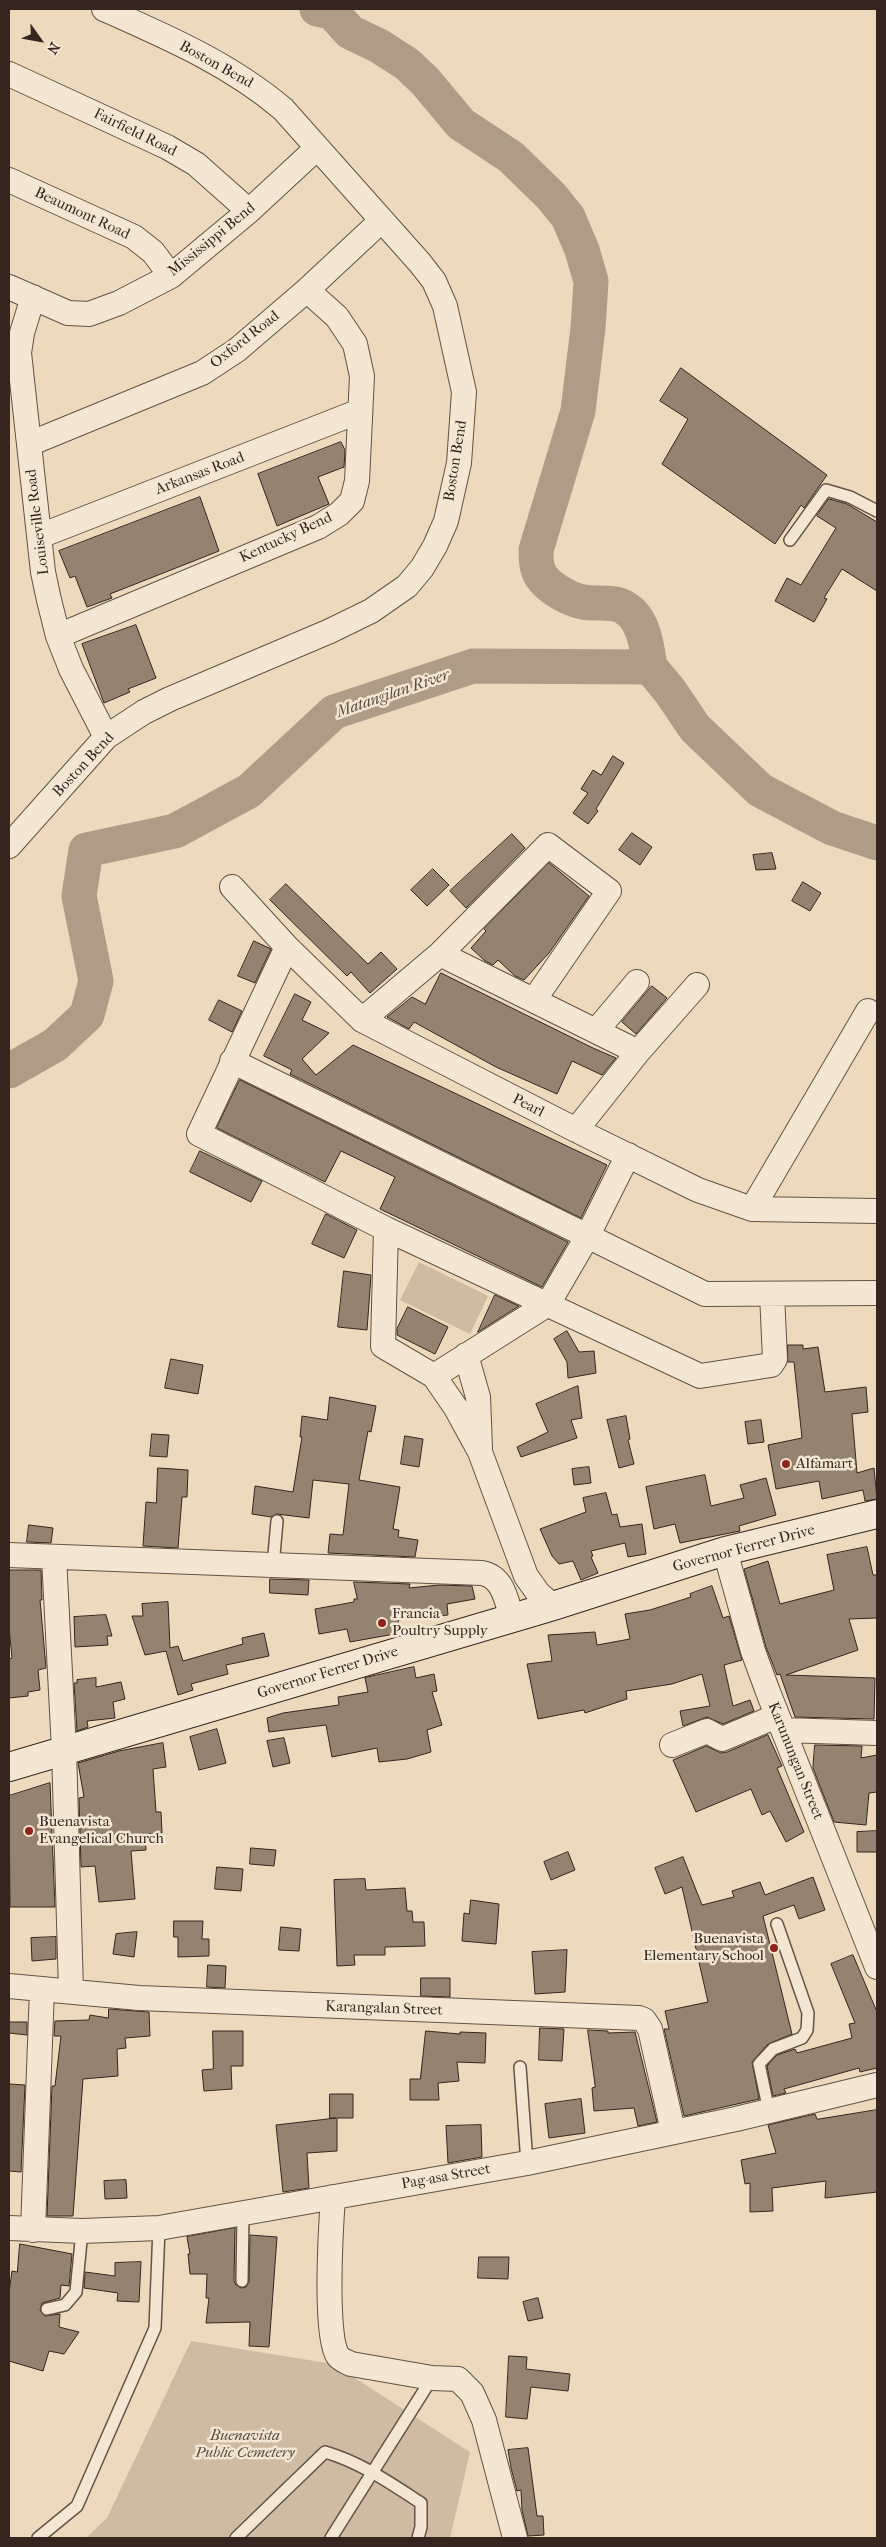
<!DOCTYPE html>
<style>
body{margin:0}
#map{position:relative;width:886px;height:2547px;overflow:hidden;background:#edd9bc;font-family:"IM FELL French Canon",serif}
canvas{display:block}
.frame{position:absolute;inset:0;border:10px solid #34261f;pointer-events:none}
.north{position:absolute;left:15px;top:15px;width:50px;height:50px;-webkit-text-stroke:4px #f3e6d3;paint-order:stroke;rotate:122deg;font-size:14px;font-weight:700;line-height:20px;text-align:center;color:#34261f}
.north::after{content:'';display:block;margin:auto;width:18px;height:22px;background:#34261f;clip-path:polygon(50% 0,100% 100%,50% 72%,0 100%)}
</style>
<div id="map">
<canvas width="886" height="2547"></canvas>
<div class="frame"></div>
<div class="north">N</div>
</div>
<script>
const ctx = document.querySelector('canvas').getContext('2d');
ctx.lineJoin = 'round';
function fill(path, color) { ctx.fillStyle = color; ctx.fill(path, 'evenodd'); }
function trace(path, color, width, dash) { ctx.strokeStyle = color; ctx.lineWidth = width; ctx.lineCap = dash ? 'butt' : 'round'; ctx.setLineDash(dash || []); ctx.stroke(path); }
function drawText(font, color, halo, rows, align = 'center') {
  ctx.font = font + ' "IM FELL French Canon",serif'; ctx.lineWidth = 5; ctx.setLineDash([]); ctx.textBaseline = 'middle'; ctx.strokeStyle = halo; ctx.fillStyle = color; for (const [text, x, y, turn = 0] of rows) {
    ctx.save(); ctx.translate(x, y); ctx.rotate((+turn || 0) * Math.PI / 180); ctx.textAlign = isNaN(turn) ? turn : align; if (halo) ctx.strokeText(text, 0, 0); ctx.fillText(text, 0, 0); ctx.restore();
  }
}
fill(new Path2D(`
 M419,1262l69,34 -18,38 -70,-34z
 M191,2341l142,23 137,88 -20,86h-364l21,-20z`), '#cebba1');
trace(new Path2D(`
 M317,9l15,3 18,20 29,14 28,18 18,17 36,43 50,33 40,39 17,21 14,33 9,31 -3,47 -10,83 -42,139c0,6 0,14 2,19 4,16 30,30 45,33 14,3 30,-2 42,6 19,11 22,39 25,59
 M9,1071l46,-26 32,-30 9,-34 -17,-85 7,-46 89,-19 74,-40 85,-79 139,-46 177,1 20,24 25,37 65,62 72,38 45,15`), '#ae9c87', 35);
const building = new Path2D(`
 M681,368l146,107 -23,33 -3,-3 -26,39 -113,-80 26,-45 -28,-18z
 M341,442l4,8 -1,17 -26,10 11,27 -52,22 -19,-52z
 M200,497l19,54 -109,43 2,4 -25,9 -12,-31 -5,2 -11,-27z
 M829,499l18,5 30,18v69l-35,-22 -18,29 3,1 -13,23 -39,-21 12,-23 14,7 35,-57 -19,-12z
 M136,625l20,53 -28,11 2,3 -26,11 -22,-59z
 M613,756l11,7 -28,46 2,2 -10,13 -15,-11 15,-20 -7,-4 12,-19 8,5z
 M632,833l20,14 -12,18 -21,-15z
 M512,834l13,14 -59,60 -16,-17z
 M772,853l4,16 -20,1 -3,-15z
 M549,863l40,33 -40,57 -25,27 -9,-4 -17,-16 -5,5 -8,-4 -14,-13 15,-17 -2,-2z
 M433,869l16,16 -22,21 -16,-16z
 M803,882l18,11 -11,18 -18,-10z
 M286,884l82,80 13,-12 16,17 -27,24 -19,-21 -4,4 -77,-76z
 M254,941l17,8 -16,34 -17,-7z
 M441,973l152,75 23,10 -14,17 -30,-14 -15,33 -61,-27 -82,-45 -5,7 -22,-12 25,-20 13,7z
 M652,986l15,12 -31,36 -14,-12z
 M295,994l16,8 -9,18 27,13 -27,26 14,16 37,-30 254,120 -26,53 -291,-144 2,-4 -28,-14z
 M219,1000l23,11 -10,21 -23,-12z
 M240,1080l328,162 -26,45 -162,-78 15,-32 -54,-26 -16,31 -108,-54z
 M200,1151l62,30 -11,21 -61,-30z
 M326,1214l31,16 -13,28 -32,-14z
 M344,1271l27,4 -4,55 -29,-3z
 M495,1295l24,11 -41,26z
 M408,1307l40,20 -13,27 -38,-19v-6z
 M567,1331l12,21 15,-1 2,22 -28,5 -1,-16 -13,-23z
 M788,1345h15v4l15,-2 7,45 41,-5 2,25 -16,2 5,59 17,-5 3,31 -12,2 -2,-11 -41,9 -3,-18 -43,8 -8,-44 34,-7 -8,-76h-6z
 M171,1359l32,6 -5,29 -33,-6z
 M578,1386l4,32 -11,2 6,18 -56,19 -4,-10 31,-15 -12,-28z
 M330,1397l46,9 -5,26 -3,-1 -9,49 41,7 -7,42 6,1 -1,7 20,3 -3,17 -87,-4 2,-19 13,1 6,-51 -36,-4 -4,38 -32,-4 -6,3 -19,-3 3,-28 38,6 9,-55h-2l2,-21 25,4z
 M626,1416l4,23 -2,1 6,24 -15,4 -12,-48z
 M761,1420l3,22 -16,2 -3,-22z
 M152,1434l17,1 -2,22 -17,-1z
 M405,1436l18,3 -4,28 -18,-3z
 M589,1467l2,16 -17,2 -2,-16z
 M158,1468l30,2 -1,27h-5l-4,51 -35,-2 3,-44 10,1z
 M705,1475l6,31 33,-8 -4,-13 26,-7 10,37 -37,11 1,5 -60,12 -5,-19 -21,5 -8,-42z
 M606,1493l6,22 5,-1 3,13 22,-3 4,30 -18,3 -3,-14 -34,8 2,5 -2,1 7,16 -17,7 -8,-19 -14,3 -7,-8 -12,-27 46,-17 -3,-14z
 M29,1525l24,3 -2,15 -24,-1z
 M867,1547l6,28h4v43l-28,1 9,31 -72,25 89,3 -1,41 -79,-2 -15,-43 -3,1 -11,-28 -22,-78 24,-8 12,43 54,-14 -7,-35z
 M9,1570h32l1,30h-2l6,68 -8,2 2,20 -12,2v4l-19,2v-39l3,-1 -3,-31z
 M270,1579l39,1 -1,15 -38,-2z
 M354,1582l56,2 -1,4 30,-3 33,1 3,13 -28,5 1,11 -50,5 2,13 -50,9 -3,-13 -28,5 -4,-25 39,-7v-3h3z
 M712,1586l11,32 6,-2 13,44 -18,5 9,41 17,-6 4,11 -31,13 -16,-7 -24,9 -3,-15 30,-5 -8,-32 -30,10 -46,7 1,8 -42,14 -1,-3 -46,9 -11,-55 25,-3 -4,-26 47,-3 2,13 33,-6 -5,-25 25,-4 41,-13 -1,-3z
 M168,1602l2,46 8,-2 5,15 60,-17 -1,-6 22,-5 5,23 -43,9 2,9 -37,10 2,6 -15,5 -12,-44 -21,4 -13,-39h11l-1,-12z
 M106,1615l6,21h-5l1,9 -33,2 -1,-30z
 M414,1667l2,11 18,-4 3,17 -5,1 10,33 -15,5 4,22 -24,7 -28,3 -2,-14 -45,9 -6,-32 -57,7 -2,-14 16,-5 56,-8 -1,-8 30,-5 -3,-14z
 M96,1678v9l25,-5 4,17 -12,3 2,16 -28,3 1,6 -11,4 -3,-48h3v-3z
 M217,1729l9,34 -27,7 -9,-33z
 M768,1735l14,31 -5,2 27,64 -18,10 -16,-31 -8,4 -11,-26 -55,23 -23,-52 33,-14 15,7 6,-1z
 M284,1738l6,25 -17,4 -6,-26z
 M163,1743l3,24 -13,2 3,43h5l1,21 -17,1 1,16 -15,1 4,48 -36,3 -4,-36 -14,1 -2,-69 5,-1 -6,-34 41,-12z
 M815,1745l47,1 -1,12 16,-3v37l-8,1 -3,32 -32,-3 -21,-54z
 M50,1783l5,124h-45l-1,-111z
 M877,1831v21h-20v-20z
 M251,1848l25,2 -2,16 -24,-2z
 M568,1852l7,18 -24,10 -7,-18z
 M683,1857l19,48 32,-8 -2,-6 28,-9 5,13 48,-18 12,33 -26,9 -5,-14 -31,11 29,118 -24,10 -16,18 7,37 -75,17 -20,-87h5l-4,-18 43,-9 -26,-115 -17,7 -10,-26z
 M217,1867l26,2 -2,22 -26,-2z
 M365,1879l1,11 39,-2 2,23h5l1,11h11l1,24 -40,1v8h-31l1,10 -18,1 -3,-86z
 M471,1900l28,4 -3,40 -34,-3 2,-28 5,1z
 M174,1921h29l-1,18h7v17l-31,1v-20h-4z
 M281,1927l20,2 -2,22 -20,-1z
 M137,1932l-3,25 -21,-3 3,-20z
 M56,1937v22l-24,2 -1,-23z
 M567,1950l-2,42 -30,2 -3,-42z
 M853,1955l24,57v56l-17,4 -1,-4 -75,21 2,4 -13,3 -6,-30 10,-11 18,-6 2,4 55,-15 -3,-14 6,-1 -24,-59z
 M208,1965l18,1 -1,22 -18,-1z
 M421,1978h29v19l-29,-1z
 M109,2009l40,3 1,24 -25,2 1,10 -9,1 1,27 -35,3 -10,137h-26l5,-130h3l6,-50h-7l1,-15 34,-1 1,-5 18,3z
 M9,2022h18v13l-18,-2z
 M540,2028l24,1 -2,32 -23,-1z
 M588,2030l20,1v2l27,-1 22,90 -19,4 -4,-18 -40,3 -2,-23 3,-1z
 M213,2031h30v35h-12l1,23 -28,2 -2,-21 11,-1z
 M426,2031l34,3v-2l26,1 -1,30 -28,-1 2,19 -21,2 1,17h-29v-21h10z
 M9,2084l16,1 -4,87 -12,-1z
 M330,2094h23v24h-16v33l-30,2 2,35 -26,4 -7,-67 60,-7h-6z
 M581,2099l4,34 -36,5 -4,-34z
 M877,2110v82l-52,6 1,-17 -54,7 1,23 -23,1v-29l-5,1 -4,-24 35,-7 -8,-28 47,-11 2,5z
 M481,2125l1,32 -34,6 -2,-37z
 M126,2180l1,18 -22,1 -1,-18z
 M235,2228l-1,53 2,4 5,3 5,-1 3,-5 1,-47 27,2 -8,110 -20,-1 1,-24 -44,1 3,-25h-3l1,-24h-17l-2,-20h2l-3,-17z
 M20,2244l52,10 -3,32 -8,-1 -1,13 -18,5 -2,7 5,6 15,-2 -1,13 20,5 -15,22 -15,-3 -6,20 -34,-10v-69l3,-21 5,1z
 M479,2257h30l-1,22 -30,-1z
 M141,2262l-2,40 -22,-1 1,-8 -34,-5 1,-16 30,4v-13z
 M538,2298l5,20 -15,3 -5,-19z
 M509,2356l18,1 -1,12 44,5 -2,17 -37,-4 -4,32 -21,-2z
 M528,2448l9,68h6l1,19 -16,1 -6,-26 -1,-20 -4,1 -6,-23 -3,-18z`);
fill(building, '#948371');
trace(building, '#34261f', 1);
const service = new Path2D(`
 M790,540l36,-50 24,7 27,14
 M273,1566l4,-45
 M520,2067l7,96
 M769,2111l-10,-47 14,-15 29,-11 5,-8 1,-17 -31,-89
 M242,2281l1,-68
 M47,2309l18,-4 11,-13 6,-61
 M38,2538l39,-32 78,-178 4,-100
 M236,2538l89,-86c35,10 65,31 96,51v24l-3,11
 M331,2538l101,-160`);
const minor = new Path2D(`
 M9,74l158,73 29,17 53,47
 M9,180l125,57 19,15 18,24
 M9,287l59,26 21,1 30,-11 52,-27 78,-65 68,-63
 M33,297l-11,36 -3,20 24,219 6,28 9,36 13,33 35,68
 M29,444l173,-71 35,-23 70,-60 74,-69
 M40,536l320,-125
 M58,636l260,-109 21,-13 13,-13 5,-20 5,-105 -7,-32 -18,-27 -30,-27
 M9,846l97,-109 38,-25 26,-13 160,-68 41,-20 36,-25 15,-18 13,-22 11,-25 13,-58 5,-71 -19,-86 -11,-25 -14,-18 -137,-154c-53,-45 -116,-72 -179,-100
 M232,887l55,60 75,73 214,110 122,60 54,19 125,2
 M287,947l-88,187 187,95 314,147 71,-11 4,-6 -3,-65
 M440,954l198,98
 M362,1020l78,-66 108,-109 61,46 -75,109
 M596,1031l41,-49
 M232,1061l473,233 172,-1
 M576,1130l62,-78 59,-67
 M752,1209l116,-198
 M386,1229l-3,117 51,30 22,32 24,44 46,124 12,17 15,13
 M466,1355l12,42 2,51
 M434,1376l114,-72 39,-67 41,-82
 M725,1551l28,100 15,41 109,275
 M9,1555l473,18c21,4 24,26 30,45
 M54,1557l10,193 7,241
 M783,1730l94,3
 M672,1745l35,-14 15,8 55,-23
 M9,1986l130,12 500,20 5,2 6,9 23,102
 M333,2197c-2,28 -9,140 5,159 3,4 9,6 13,8l81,14 26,1 14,14 12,27 31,118
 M9,2228l73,3 77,-3 368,-65 209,-44 141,-34
 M33,2230l9,-241`);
const secondary = new Path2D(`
 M9,1767l544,-161 172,-55 152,-37`);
trace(service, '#625346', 14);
trace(minor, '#625346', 26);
trace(secondary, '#34261f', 30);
trace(service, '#f3e6d3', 11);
trace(minor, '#f3e6d3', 24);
trace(secondary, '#f3e6d3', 28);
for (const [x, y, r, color] of [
 [786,1464,5,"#8f2418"],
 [382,1623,5,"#8f2418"],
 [29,1831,5,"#8f2418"],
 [774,1948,5,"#8f2418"]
]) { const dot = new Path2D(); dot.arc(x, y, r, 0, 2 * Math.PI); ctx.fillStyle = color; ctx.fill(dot); trace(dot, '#f3e6d3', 2); }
drawText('15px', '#34261f', '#f3e6d3', [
 ["Boston Bend",216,65,29],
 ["Fairfield Road",135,133,26],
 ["Beaumont Road",82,214,25],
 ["Mississippi Bend",212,240,-39],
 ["Oxford Road",245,340,-38],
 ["Boston Bend",456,461,-81],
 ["Arkansas Road",200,474,-21],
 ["Louiseville Road",38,522,-97],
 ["Kentucky Bend",286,538,-25],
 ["Boston Bend",84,765,-47],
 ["Pearl",528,1106,27],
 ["Governor Ferrer Drive",744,1549,-15],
 ["Governor Ferrer Drive",328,1673,-17],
 ["Karunungan Street",795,1761,68],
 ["Karangalan Street",384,2009,2],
 ["Pag-asa Street",446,2177,-10]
]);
drawText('15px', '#34261f', '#f3e6d3', [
 ["Alfamart",796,1464],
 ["Francia",392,1614],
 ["Poultry Supply",392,1631],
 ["Buenavista",39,1822],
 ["Evangelical Church",39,1839],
 ["Buenavista",764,1939,"right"],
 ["Elementary School",764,1956,"right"]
], 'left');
drawText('italic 15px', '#5a4b40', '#f3e6d3', [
 ["Buenavista",245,2436],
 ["Public Cemetery",245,2453]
]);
drawText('italic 16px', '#59493e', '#f3e6d3', [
 ["Matangilan River",393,694,-19]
]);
</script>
